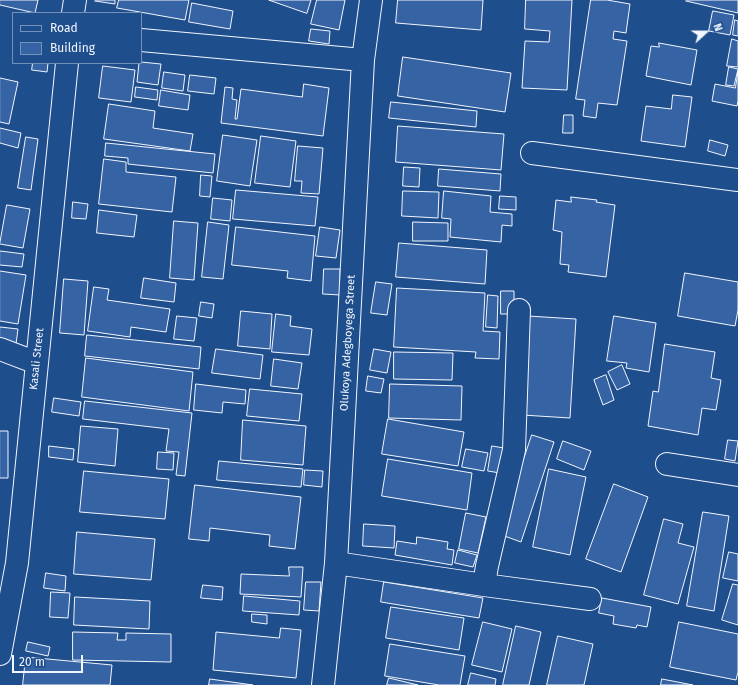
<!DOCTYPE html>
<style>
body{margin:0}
#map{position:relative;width:738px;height:685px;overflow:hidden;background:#1f4e8c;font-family:"Fira Sans",sans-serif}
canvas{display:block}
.legend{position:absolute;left:12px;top:12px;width:130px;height:52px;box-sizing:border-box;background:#1f4e8c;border:1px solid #7391ba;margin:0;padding:5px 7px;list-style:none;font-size:12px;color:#f2f6ff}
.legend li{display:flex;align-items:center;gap:8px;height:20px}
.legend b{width:20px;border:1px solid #7391ba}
.north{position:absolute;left:686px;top:12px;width:40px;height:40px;-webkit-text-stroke:3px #1f4e8c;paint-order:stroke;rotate:69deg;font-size:11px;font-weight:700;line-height:16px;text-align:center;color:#f2f6ff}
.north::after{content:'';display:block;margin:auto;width:14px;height:18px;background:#f2f6ff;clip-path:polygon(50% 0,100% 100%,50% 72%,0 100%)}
.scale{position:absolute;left:12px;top:655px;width:71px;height:18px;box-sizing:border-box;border:2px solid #f2f6ff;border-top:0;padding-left:5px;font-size:12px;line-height:14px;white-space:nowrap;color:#f2f6ff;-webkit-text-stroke:3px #1f4e8c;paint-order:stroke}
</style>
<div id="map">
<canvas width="738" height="685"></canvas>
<ul class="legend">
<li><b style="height:5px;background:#1f4e8c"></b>Road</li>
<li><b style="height:11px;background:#3563a3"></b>Building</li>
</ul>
<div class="north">N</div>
<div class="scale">20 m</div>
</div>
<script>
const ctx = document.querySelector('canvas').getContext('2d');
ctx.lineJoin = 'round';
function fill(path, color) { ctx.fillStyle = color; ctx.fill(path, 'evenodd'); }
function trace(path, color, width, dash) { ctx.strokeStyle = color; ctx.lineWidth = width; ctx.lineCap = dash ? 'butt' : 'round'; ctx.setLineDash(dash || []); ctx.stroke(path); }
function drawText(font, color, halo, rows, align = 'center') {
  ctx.font = font + ' "Fira Sans",sans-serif'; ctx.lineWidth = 3; ctx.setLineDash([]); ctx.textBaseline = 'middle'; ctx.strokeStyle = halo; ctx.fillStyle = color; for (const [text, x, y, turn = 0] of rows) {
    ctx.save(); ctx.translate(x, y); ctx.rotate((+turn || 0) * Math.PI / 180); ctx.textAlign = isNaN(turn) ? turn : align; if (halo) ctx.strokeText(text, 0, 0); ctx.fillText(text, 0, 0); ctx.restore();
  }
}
const building = new Path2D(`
 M0,0h38l-3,13 -35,-8z
 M96,0h19v4l-20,-3z
 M119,0h70l-4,20 -68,-12z
 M269,0h42l-4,13z
 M317,0h28l-6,30 -28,-6z
 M398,0h85l-2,30 -85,-7z
 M526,0h46l-5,90 -45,-2 3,-47 24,1 1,-11 -25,-2z
 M591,0h16l23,4 -4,29 -12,-2 -1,8 14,2 -10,64 -19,-2 -2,15 -13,-2 2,-16 -9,-1z
 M687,0h51v13l-52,-12z
 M192,3l41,8 -3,18 -41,-7z
 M713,11l21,4 -4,20 -21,-4z
 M735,20l3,1v15l-5,-1z
 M311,29l19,2 -1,13 -20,-3z
 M732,39l6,2v26l-11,-1z
 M659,43l38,7 -6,35 -45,-9 5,-30 8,1z
 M403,57l108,16 -6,39 -107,-16z
 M141,62l20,2 -3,21 -21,-3 2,-19h2z
 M33,63h15l-1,9 -15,-2z
 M103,66l32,4 -4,32 -32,-4z
 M729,67l9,2 -4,17 -8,-1z
 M164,72l21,3 -2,16 -21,-3z
 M738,72v29l-1,5 -25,-5 3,-17 20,4z
 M190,75l26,3 -2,16 -26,-3z
 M0,78l18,4 -9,42 -9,-2z
 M304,84l25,4 -6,48 -102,-13 4,-36 8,1 -1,11 5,1 -2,19h2l4,-30 61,8z
 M136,87l22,3 -1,10 -22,-3z
 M161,90l29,5 -2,15 -29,-4z
 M673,95l19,2 -7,50 -44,-6 5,-35 25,3z
 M391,102l86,9 -1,16 -87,-9z
 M109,104l46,7 -2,17 40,6 -3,17 -86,-12z
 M564,115h9v18h-10z
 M398,126l106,8 -3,36 -105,-8z
 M0,128l21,5 -3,15 -18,-5z
 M223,135l34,5 -7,46 -33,-5z
 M261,136l35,5 -6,46 -35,-4z
 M26,137l12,2 -7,51 -13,-2z
 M710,140l18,5 -3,11 -17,-5z
 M106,143l109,11 -2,19 -85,-9v-6l-23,-2z
 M298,146l25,2 -4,46 -18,-1 1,-12h-7z
 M104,159l22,3v10l50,5 -4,35 -73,-8z
 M404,167l16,1 -1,19 -16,-1z
 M439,169l62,5 -1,17 -62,-5z
 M201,175l11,1 -2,21 -10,-1z
 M236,190l82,7 -3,29 -82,-7z
 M403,191l36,1 -1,26 -36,-2z
 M444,191l47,5 -1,16 22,2v12l-10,-1 -1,17 -51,-5 1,-18 -9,-1z
 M500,196l16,1v13l-17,-1z
 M571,197l26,3 -1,2 19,3 -9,72 -38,-5 1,-7 -9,-1 2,-32 -9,-2 3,-30 15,2z
 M213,198l19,2 -2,21 -19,-2z
 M73,202l15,2 -2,15 -14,-1z
 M7,205l23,4 -7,39 -23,-4z
 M99,210l38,5 -3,22 -37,-4z
 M174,221l24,2 -4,57 -24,-2z
 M208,222l21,3 -6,54 -21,-2z
 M413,222l35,1v18h-35z
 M236,227l79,9 -4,45 -24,-3 1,-7 -56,-6z
 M320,227l20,3 -4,28 -20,-2z
 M399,243l88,7 -2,34 -89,-7z
 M0,251l24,3 -2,13 -22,-2z
 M324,269h16v26l-17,-1z
 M0,271l26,4 -8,49 -18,-3z
 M685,273l53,9v28l-3,16 -57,-10z
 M144,278l32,5 -2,19 -33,-4z
 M64,279l24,2 -4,54 -24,-2z
 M376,282l16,2 -5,31 -16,-2z
 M94,287l15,2 -2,11 63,9 -4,23 -35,-5 -1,10 -42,-6z
 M397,288l88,5 -2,38 17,1 -1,27 -24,-1 1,-6 -82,-5z
 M501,291h13v23h-13z
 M488,295l10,1 -1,32 -11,-1z
 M201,302l13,2 -2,14 -13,-2z
 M241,311l31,3 -2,35 -32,-3z
 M276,314l15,2 -1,10 22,3 -3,26 -37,-3z
 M177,316l20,2 -3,23 -20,-2z
 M528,316l48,3 -6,99 -48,-3z
 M614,316l42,7 -7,49 -23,-4 1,-5 -20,-2z
 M0,327l18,2 -2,15 -16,-2z
 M87,335l114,12 -2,22 -114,-13z
 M665,344l50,8 -4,26 10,2 -5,30 -14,-2 -4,27 -50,-9 5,-35 5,1z
 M216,349l47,6 -3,24 -48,-6z
 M374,349l17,3 -4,21 -17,-3z
 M394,352l59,1 -1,27 -58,-1z
 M86,358l107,14 -4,39 -107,-14z
 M274,359l28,4 -4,26 -27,-3z
 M622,365l8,19 -13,6 -9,-18z
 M606,375l8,25 -11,5 -9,-25z
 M368,376l16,3 -3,14 -15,-2z
 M196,384l50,6 -1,14 -22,-2 -1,11 -28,-3z
 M390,384l72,2 -1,34 -72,-2z
 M250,389l52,5 -3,27 -52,-5z
 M54,398l27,4 -2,14 -27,-4z
 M85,401l107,12 -7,63 -9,-1 3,-23 -13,-1 3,-22 -86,-10z
 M388,419l76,13 -6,34 -76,-12z
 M243,420l63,6 -3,39 -62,-5z
 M81,426l37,3 -3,37 -37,-4z
 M0,431h8v47h-8z
 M532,435l22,7 -33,100 -22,-8z
 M728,440l10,1 -3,20 -10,-2z
 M563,441l28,10 -7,19 -27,-11z
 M49,446l25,3 -1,11 -24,-3z
 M492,446l12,2 -4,25 -12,-2z
 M466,449l22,4 -4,18 -22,-4z
 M158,452l16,1 -1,17 -16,-1z
 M388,459l84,14 -5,37 -85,-14z
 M219,461l84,8 -2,18 -84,-7z
 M549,469l37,8 -16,78 -37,-8z
 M305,470l18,1 -1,16 -18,-2z
 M84,471l85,8 -4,40 -85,-7z
 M614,484l34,13 -27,75 -35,-13z
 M195,485l106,12 -6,52 -26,-3 1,-11 -60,-7 -1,13 -20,-2z
 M703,512l26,4 -15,95 -27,-5z
 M466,513l20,4 -8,36 -19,-4z
 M664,519l19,5 -5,19 16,4 -16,57 -34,-9z
 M364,524l31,2 -1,22 -31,-2z
 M77,532l78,7 -4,41 -77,-6z
 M417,537l31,5 -1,7 7,1 -2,15 -57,-10 2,-14 19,3z
 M458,550l19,5 -4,12 -18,-4z
 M729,552l9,2v27l-15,-3z
 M289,567h14l-2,30 -61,-3 1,-20 48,2z
 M46,573l20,3 -1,15 -21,-3z
 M306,582h15l-2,29 -15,-1z
 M384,582l99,16 -4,20 -98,-16z
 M733,584l5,1v40l-16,-5z
 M203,585l20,2 -1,13 -21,-2z
 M51,592l19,1 -2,25 -18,-1z
 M244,596l56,5 -1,14 -56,-4z
 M75,597l75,4 -1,28 -75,-4z
 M602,598l49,9 -4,20 -10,-2 -1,3 -23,-4 1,-8 -15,-3z
 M391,607l73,11 -5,32 -73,-12z
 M252,614l15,1v9l-15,-2z
 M483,622l29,7 -10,43 -30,-7z
 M679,622l59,12v38l-2,8 -66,-13z
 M516,626l25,6 -12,53h-26z
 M281,628l20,2 -5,48 -83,-8 3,-38 63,6z
 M73,632l45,1 -1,7h9v-7l45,1v28l-98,-2z
 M558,636l35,8 -9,41h-37z
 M28,642l22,5 -2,9 -22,-5z
 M390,644l75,12 -5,29h-21l-54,-9z
 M26,657l86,8 -2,20h-87z
 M471,673l25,6 -1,6h-27z
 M389,678l29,7h-31z
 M210,679l43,6h-44z
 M662,679l31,6h-32z`);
fill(building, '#3563a3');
trace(building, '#f2f6ff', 1);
const minor = new Path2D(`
 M73,13l2,-13
 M141,40l222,20
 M532,153l206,27
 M0,349l37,14
 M667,464l71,11
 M336,563l148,22 106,14
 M484,585l3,-19 27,-116 5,-140
 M0,654l17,-91 50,-500
 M323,685l13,-122 27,-503 8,-60`);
trace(minor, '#f2f6ff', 24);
trace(minor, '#1f4e8c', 22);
drawText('11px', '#f2f6ff', '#1f4e8c', [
 ["Olukoya Adegboyega Street",348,343,-87],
 ["Kasali Street",37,359,-84]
]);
</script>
